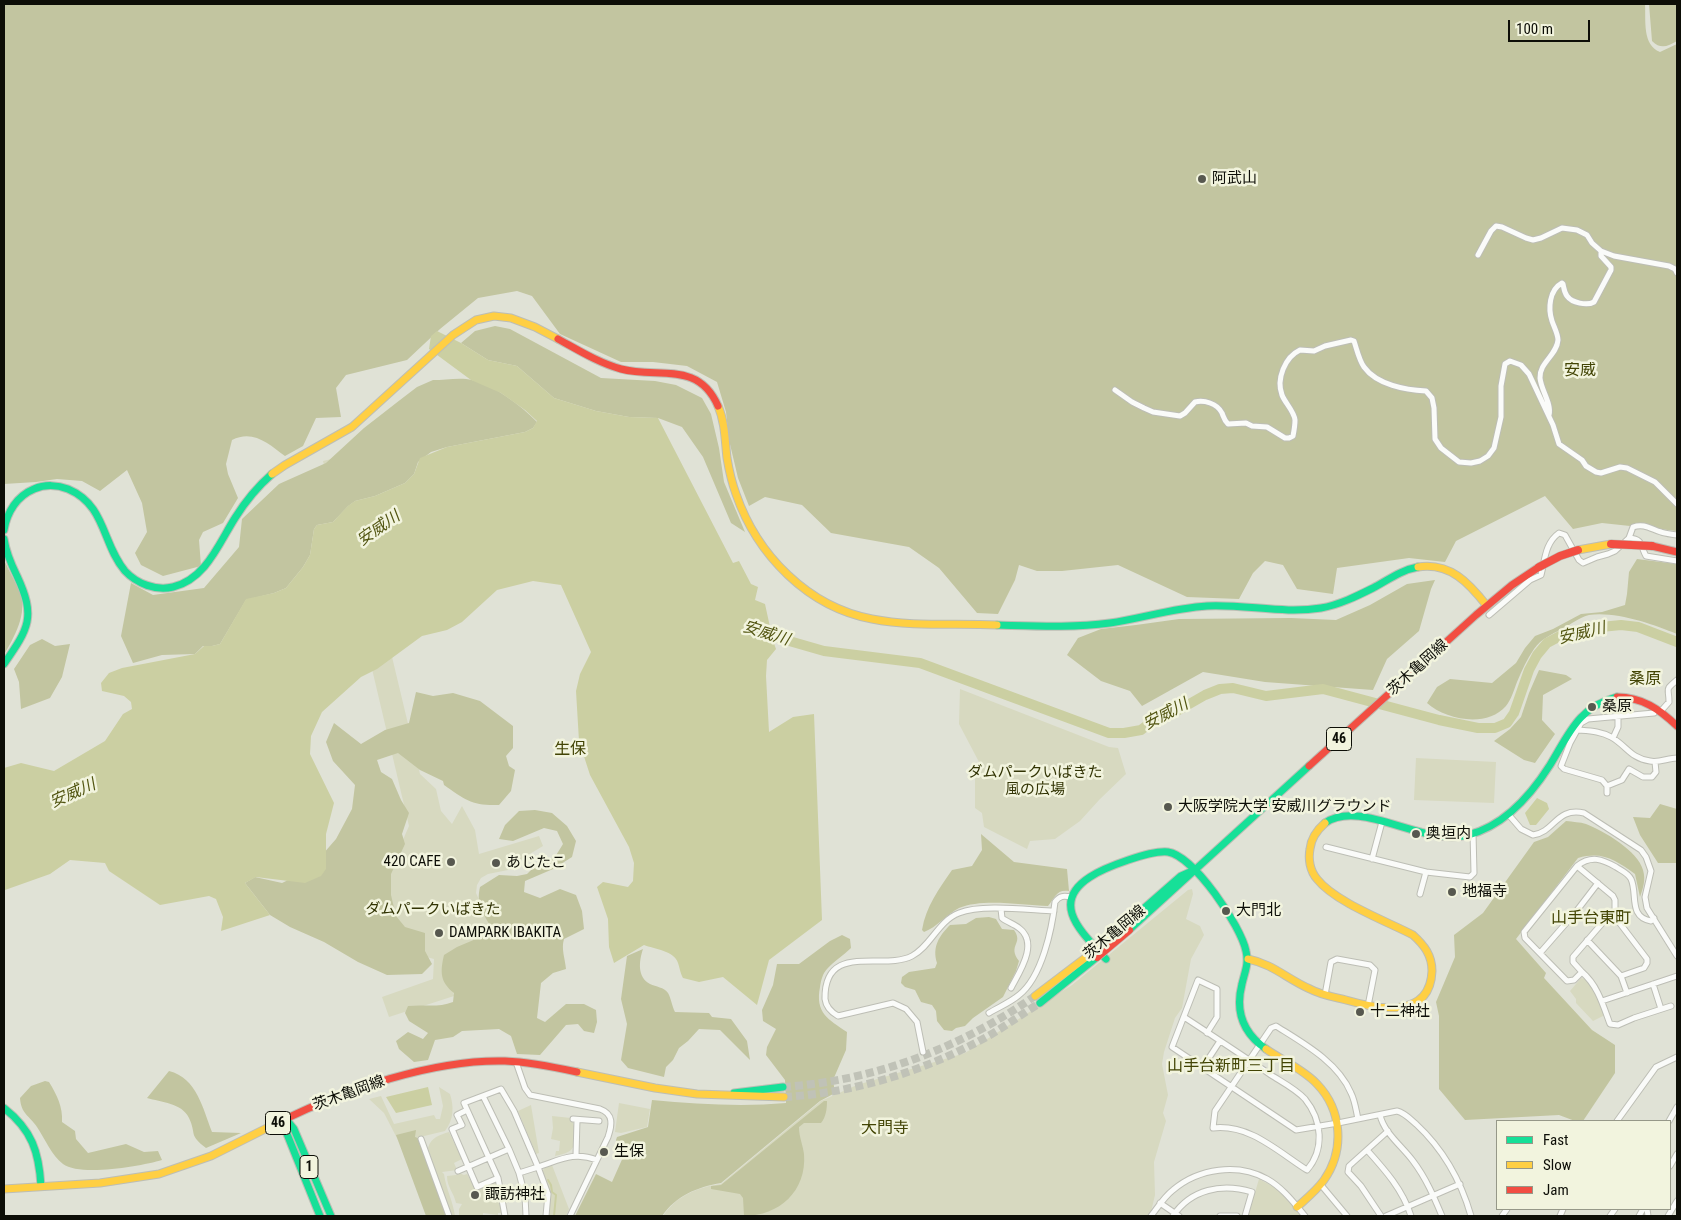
<!DOCTYPE html>
<meta charset="utf-8">
<style>
body{margin:0}
#map{position:relative;width:1681px;height:1220px;overflow:hidden;background:#e0e2d6;font-family:"Roboto Condensed",sans-serif}
canvas{display:block}
.frame{position:absolute;inset:0;border:5px solid #0d0e07;pointer-events:none}
.legend{position:absolute;left:1496px;top:1120px;width:175px;height:90px;box-sizing:border-box;background:#f2f4de;border:1px solid #969888;margin:0;padding:6px 9px;list-style:none;font-size:15px;color:#0d0e07}
.legend li{display:flex;align-items:center;gap:10px;height:25px}
.legend b{width:25px;border:1px solid #969888}
.scale{position:absolute;left:1508px;top:20px;width:82px;height:22px;box-sizing:border-box;border:2px solid #0d0e07;border-top:0;padding-left:6px;font-size:15px;line-height:18px;white-space:nowrap;color:#0d0e07;-webkit-text-stroke:4px #f2f4de;paint-order:stroke}
</style>
<div id="map">
<canvas width="1681" height="1220"></canvas>
<div class="frame"></div>
<ul class="legend">
<li><b style="height:6px;background:#16e098"></b>Fast</li>
<li><b style="height:6px;background:#ffcf43"></b>Slow</li>
<li><b style="height:6px;background:#f24e42"></b>Jam</li>
</ul>
<div class="scale">100 m</div>
</div>
<script>
const ctx = document.querySelector('canvas').getContext('2d');
ctx.lineJoin = 'round';
function fill(path, color) { ctx.fillStyle = color; ctx.fill(path, 'evenodd'); }
function trace(path, color, width, dash) { ctx.strokeStyle = color; ctx.lineWidth = width; ctx.lineCap = dash ? 'butt' : 'round'; ctx.setLineDash(dash || []); ctx.stroke(path); }
function drawText(font, color, halo, rows, align = 'center') {
  ctx.font = font + ' "Roboto Condensed","Noto Sans JP",sans-serif'; ctx.lineWidth = 5; ctx.setLineDash([]); ctx.textBaseline = 'middle'; ctx.strokeStyle = halo; ctx.fillStyle = color; for (const [text, x, y, turn = 0] of rows) {
    ctx.save(); ctx.translate(x, y); ctx.rotate((+turn || 0) * Math.PI / 180); ctx.textAlign = isNaN(turn) ? turn : align; if (halo) ctx.strokeText(text, 0, 0); ctx.fillText(text, 0, 0); ctx.restore();
  }
}
fill(new Path2D(`
 M344,456l76,318 16,15 5,22 11,13 10,-18 13,24 4,24 60,-18 4,10 -20,12 -10,11 -25,5 -7,4 -4,7 -1,8 14,31 -7,14 -33,17 4,41 -65,21 -7,-20 51,-18 1,-20 -11,-3 -17,-9 -22,-64 25,-57 -86,-365z
 M960,689l149,58 9,1 8,26 -26,25 -20,22 -25,18 -25,2 -3,8 -43,-22 -2,-14 -7,-5v-36l4,-10 -20,-38z
 M1416,758l80,4 -2,41 -80,-3z
 M1192,889l1,5 -7,25 14,7 4,9 -13,24 -9,49 -7,10 -11,34 -2,12 6,31 -5,18 3,8 -12,41 1,33 -5,21h-487c13,-20 35,-29 58,-32l100,-83 36,-16 108,-32 107,-68 116,-95z
 M1581,978l5,1 10,15 9,21 -12,6 -17,-18v-4l-6,-8z
 M439,1087l11,7c4,13 4,25 -5,37l-46,11 -15,-29 -15,-14 12,-3 13,28 40,-9 2,4h4l3,-13z
 M619,1103l31,6 -3,18 -26,6 -6,-1z
 M531,1105l8,48 -3,1 -18,-43z
 M552,1116l19,2c4,5 6,27 0,32 -3,3 -11,5 -16,6l1,-5h3l1,-10 -9,-2 2,-11z
 M449,1132l13,27 -8,4 3,7 -15,2 2,2c2,15 9,27 11,42h-5l-22,-68c3,-11 12,-13 21,-16z
 M552,1165l17,44 -3,7h-17l1,-22 -8,-22 3,-5z
 M459,1173l5,2 3,-1 9,16 21,-8 5,31h-4v2l-15,-2v2l4,1h-28v-7l3,-5 -6,-1c-2,-10 -9,-16 -9,-27l9,-1z
 M1259,1179l17,9 26,28h-54z`), '#d7d9c0');
fill(new Path2D(`
 M4,4h1641c1,16 -3,41 15,48l17,-8v487l-75,-8 -29,6 -28,-33 -89,45 -11,21 -36,-4 -72,10 -4,26 -36,-5 -14,-24 -18,-4 -12,12 -14,26 -52,-2 -69,-32 -56,6h-25l-18,-6 -4,15 -17,34 -21,-1 -38,-45 -30,-21 -78,-14 -29,-28 -37,-8 -16,9 -11,-28 -9,-38 -3,-28 -9,-30 -30,-16 -34,-4h-32l-61,-28 -28,-38 -15,-5 -39,7 -38,31 -33,31 -61,15 -10,13 5,29 -25,1 -13,28 -18,10c-16,-12 -32,-27 -53,-16l-6,24 2,10 10,24 -15,25 -20,9 -4,8 2,26 -38,10 -22,-11 -6,-12 12,-21 -5,-29 -15,-33 -27,21 -18,-10 -25,-2 -21,3 -32,2z
 M1649,4h28v37c-9,5 -16,9 -25,0z
 M495,326l15,3 91,49 54,3 21,4 26,13 9,16 8,34 5,34 21,50 -14,-9 -28,-66 -21,-30 -24,-9 -29,-1 -33,-6 -42,-13 -37,-32 -29,-6 -27,-17 14,-12z
 M433,380c12,0 28,-3 39,0 25,7 47,24 65,42l-4,6 -8,4 -78,15 -16,5 -13,10 -4,12 -9,9 -30,13 -20,5 -7,5 -15,16 -16,3 -3,4 -4,26 -7,12 -17,21 -12,5 -28,7 -26,44 -8,2h-9l-8,8 -33,1 -29,8 -12,-27 10,-53 22,12 51,-7 35,-41 3,-28 37,-35 47,-21 38,-35 36,-28 17,-13z
 M1637,559l40,5v70c-24,-10 -62,-23 -88,-19 -9,2 -19,10 -27,14 -10,5 -21,10 -28,20 -7,10 -12,21 -17,33 -3,8 -6,18 -11,24 -19,22 -60,14 -79,-3l10,-16 13,-8 42,4 24,-20 9,-15 10,-12 18,-7 28,-15 21,-2 23,-7 2,-11 2,-22z
 M4,560c5,11 11,21 16,32 8,22 -6,45 -16,63z
 M1435,580l-4,9 -12,42 -32,28 -14,31 -108,-8 -62,-10 -61,34 -12,-15 -29,-10 -34,-26 11,-17 23,-9 35,-4 43,-6 112,-1 45,2 34,-15 37,-21z
 M42,639l13,7 15,-2 -8,33 -12,21 -29,11 -2,-27 -5,-13 16,-24z
 M1539,670l27,5 6,4 -29,16 -1,25 13,14 -20,29 -11,-3 -30,-19 16,-12 11,-12 8,-24z
 M416,692l17,4 20,-3 27,8 33,25v22l-7,8 3,10 6,4 -4,21 -12,14c-26,1 -34,-5 -55,-20l-1,-4 -23,-11 -22,-17 -21,7 4,12 11,7 9,21 8,13 -7,21 3,10 -14,30v21l5,21 9,11 20,6v18l7,13 -10,10 -35,1 -29,-13 -34,-20 -34,-15 -20,-12 -25,-32 10,-6 27,6 27,-13 27,-31 16,-30 3,-24 -22,-24 -7,-19 8,-19 27,21 24,-14 24,-7z
 M1660,804l17,5v54h-19l-18,-28 -7,-18 17,1z
 M535,810l17,3 15,13 9,15 -4,16 -19,12 -28,12 -1,11 16,6 20,-9 16,6 6,16 2,18 -20,10c-3,10 1,19 2,30l-13,4 -12,10 -4,35 8,4 21,-18h18l12,6 1,12 -3,11 -10,-2 -6,-7 -12,1 -26,30 -23,-1 -6,-18 -12,-7 -37,2 -9,6 -18,3 -7,20 -14,2 -15,-13 -3,-8 12,-9 15,7 5,-6 -19,-12 -4,-8 3,-7c16,-2 30,2 45,-4l1,-9c-14,-11 -14,-21 -10,-38l13,-8 26,-11 8,-9c-9,-16 -15,-22 -11,-40l19,-12 18,1 10,-2 7,-7 21,-10 8,-13 -6,-13 -13,-3 -31,13 -14,-2 6,-14 14,-14z
 M1566,821c7,1 14,1 20,3 18,7 52,27 57,46 3,10 0,18 -3,27l-5,-23c-20,-14 -32,-23 -57,-16l-62,81 30,34 -2,5 48,52 23,15v28l-32,48h-8l-16,-6 -94,5 -26,-31v-73l-3,-14 19,-45 -1,-22 29,-22 51,-71 14,-5z
 M981,834l33,28 53,7 2,22c-13,-2 -14,7 -21,15 -26,-1 -66,-8 -89,2 -13,7 -22,19 -35,24l-2,-2c4,-24 17,-41 30,-60l20,-4 10,-16z
 M989,917l7,2 6,10 12,1c10,14 -7,15 5,31l-3,10 -13,26 -30,21 -8,8 -9,2 -4,3 -8,-1 -7,-9 -1,-10 -4,-6 -11,-3 -6,-12 -10,-3 -4,-4 1,-6 7,-5 26,-4 2,-5c-5,-16 2,-27 13,-38l16,-1 10,-6z
 M842,935l8,4 1,9c-8,8 -17,13 -24,21 -4,4 -6,11 -7,18 -5,26 8,32 27,45l-1,18 -13,30 2,13 -15,8 -99,82c-24,4 -45,13 -59,33h-87l21,-42 16,8 12,-27 -8,-15 1,-3 31,-10 4,-27c45,4 89,7 134,3l-1,-23 -19,-25 1,-8 9,-18 -13,-8 -1,-11 11,-25 4,-21h22l31,-23z
 M643,949c-4,12 -6,28 7,35 6,3 14,3 18,9 3,5 4,13 7,19l34,1 3,4 19,2 16,22 3,19 -30,-30 -21,-1 -11,12 -9,7 -6,12 -7,7 -2,10 -36,-9 -7,-8 6,-36 -6,-25 6,-43z
 M169,1071c28,7 34,38 43,61l29,1 -35,15c-18,-14 -9,-13 -17,-30 -7,-15 -28,-16 -42,-20z
 M45,1081l4,1c8,13 14,25 13,40l13,9 1,8 12,14 38,-9 18,8 14,-1 4,9c-20,6 -82,17 -99,4 -11,-8 -18,-25 -26,-37 -8,-12 -16,-13 -17,-29l11,-12z
 M824,1101h3c0,8 -1,16 -6,22h-17l-5,4c0,10 4,18 5,27 3,37 -25,62 -60,62l-1,-18 -3,-4 -29,-5v-3l10,-1z
 M416,1130l-1,7 3,1 28,78h-20l-30,-81z`), '#c2c5a0');
fill(new Path2D(`
 M437,331l24,12 27,17 29,6 37,32 42,13 33,6 29,1 75,145 6,-2 12,23 7,3 -3,13 10,4 5,23 -7,2 2,10 7,-1 4,11 -9,11 -1,16 3,56 24,-15 21,-3 8,206 -53,40 -12,45 -34,-28 -24,5 -16,-4c-3,-6 -3,-9 -5,-15 -3,-12 -24,-14 -34,-18l-30,18 -5,-16 -1,-28 -11,-32 6,-5 25,5 5,-6 1,-18 -5,-16 -39,-72 -11,-34 -3,-50 4,-17 11,-22 -30,-67 -28,-4 -36,9 -35,32 -15,8 -25,6 -45,33 -16,8 -39,35 -11,24 -1,18 24,49 -8,31v35l-5,7 -16,7 -49,-6 -11,6 25,32 -49,16 2,-14 -7,-18 -7,-3 -49,9 -51,-34 -4,-8 -35,-3 -20,14 -45,16 -1,-7v-115l17,-5 33,8 51,-30 18,-27 9,-5 -1,-7 -7,-6 -22,-5 -1,-8 8,-10 13,-5 73,-14 9,-8h8l8,-2 26,-45 28,-6 12,-5 17,-21 7,-12 4,-26 3,-4 16,-3 15,-16 7,-5 20,-5 30,-13 9,-9 6,-16 27,-11 78,-15 8,-4 4,-7 -12,-11 -24,-17 -30,-13 -42,-31 2,-13z
 M1537,798l10,5 2,6 -13,16h-6l-5,-12z
 M428,1087l4,18 -36,8 -10,-16z`), '#cbcfa2');
trace(new Path2D(`
 M548,1180l3,5 1,7 4,3 -2,21`), '#cbcfa2', 2);
trace(new Path2D(`
 M751,630l73,21 96,12 189,70h15l17,-3 9,-7 27,-12 28,-16 15,-6 13,-1 33,8 57,-7 116,31 39,8h17l12,-5 7,-10 15,-43 8,-15 10,-12 15,-8 29,-7 30,-3 17,2 39,15`), '#cbcfa2', 10);
trace(new Path2D(`
 M783,1087c91,-6 177,-39 252,-91
 M784,1097c69,-4 137,-25 197,-57 21,-11 39,-25 59,-37`), '#c0c2b7', 8, [8, 4]);
const street = new Path2D(`
 M1478,255l13,-24 5,-5 6,1 24,11 7,2 8,-2 21,-10 15,2 10,5 5,8 9,8 13,5 55,10 6,3 2,4
 M1115,390l17,12 12,6 9,4 27,4 5,-3 10,-11c9,-2 22,1 27,11 2,5 2,7 6,11l18,-1 6,3 15,1 18,11h4l4,-2c1,-5 2,-11 2,-16 -1,-9 -10,-17 -13,-25 -6,-16 3,-38 18,-45l14,1 11,-5 26,-6 3,1c3,9 5,19 10,26 13,18 42,23 62,24l6,7 2,10 1,31 6,9 18,14 12,1 9,-2 8,-5 6,-8 7,-31v-31l4,-22 5,-3 11,4 8,9 24,51 6,19 23,16 4,6 10,6 5,1 19,-6 7,1 28,14 22,22
 M1549,415c3,-11 -8,-25 -9,-37 -1,-15 17,-23 18,-38 0,-6 -4,-13 -6,-19 -4,-12 -3,-31 10,-38l1,1c1,4 1,8 4,12 5,7 20,10 27,6l17,-32v-3l-10,-11v-5
 M1629,538c14,1 11,7 17,18l31,5
 M1489,615l41,-35 11,-5c4,-15 4,-32 18,-42l6,2 14,25 4,3 14,-6 11,-3 7,-3 14,-13 4,-11c11,-4 18,2 28,5 5,2 11,2 16,3
 M1661,711l8,-9c0,-15 -5,-11 8,-22
 M1580,722l1,1 7,-4 66,-6
 M1581,723l-11,20 -9,23 3,3 38,11 5,6v7
 M1577,730c13,1 23,1 34,7 16,9 19,21 39,24 9,2 18,-3 27,-3
 M1613,738l5,-11v-11
 M1607,786l15,-6 7,-11 14,8h9l4,-5 -1,-10
 M1508,814l13,15 12,6c22,-3 23,-28 51,-22l57,37 5,7 5,14 -6,26 2,11 30,48
 M1326,847l100,25 44,5 4,-4 -1,-40
 M1372,859l10,-37
 M1577,866l36,30 2,4v17
 M1420,894l6,-22
 M1001,909l1,9c5,4 12,6 17,10 20,15 1,43 -8,60
 M1654,918l-3,3c-23,-4 -13,-27 -20,-42 -3,-6 -9,-8 -15,-12 -14,-8 -25,-12 -39,-1l-53,66 1,6 42,43 7,-1 8,-8c16,14 21,33 28,52l8,1 16,-7 37,-12
 M1587,940l34,36
 M1540,953l35,-40 23,-30
 M1582,972l-9,-10v-5l32,-37 10,-3 32,42v4l-3,5 -23,8 6,17
 M1653,984l8,25
 M1325,995l6,-33 6,-3 33,6 5,5 -7,36
 M1602,1001l75,-25
 M989,1013c10,-6 22,-11 30,-18 23,-18 33,-66 36,-93 5,-7 9,-6 17,-5
 M1184,1017c29,19 58,38 87,58 11,7 25,14 34,24 17,21 20,50 2,71 -30,-19 -57,-46 -94,-42l2,-17 56,-83 5,-2c27,17 62,36 75,67 4,8 5,17 7,26
 M1207,1033l10,-16v-28l-19,-9 -26,67 124,83 42,-7 59,-12c8,2 13,8 19,13 27,25 45,57 55,92
 M923,1052l-6,-30 -11,-13 -13,-6 -55,13c-7,-4 -12,-9 -13,-17 -1,-58 58,-28 87,-43 19,-10 26,-35 47,-43 23,-9 69,-3 95,-2
 M516,1062l9,26 5,7 70,14c14,5 12,16 8,28l-38,79
 M1203,1067l17,-26
 M483,1096l26,53
 M467,1110l-10,5 5,10 -10,4 25,58 21,-9
 M1380,1115c4,18 22,31 33,46 13,17 21,36 29,55
 M573,1119l26,2
 M1617,1121l39,-54 21,-10
 M1669,1121l8,-14
 M421,1139l28,77
 M1367,1150c18,20 36,40 44,66
 M576,1155l1,-35
 M1670,1166l7,-12
 M458,1171l51,-22 10,24
 M1321,1185l26,31
 M1160,1203l19,13
 M1647,1209l1,7
 M505,1216l-7,-38 -34,-75 37,-14 13,22 24,56c22,-7 36,-16 59,-7
 M526,1216l-1,-20 -6,-23 19,-6 10,27 -2,22
 M1151,1216c7,-9 13,-19 22,-26 26,-22 65,-27 94,-11 16,9 27,24 38,37
 M1173,1216c18,-27 49,-33 79,-24l-7,24
 M1220,1216h17
 M1381,1216l-20,-30 -13,-14 1,-6 39,-35
 M1386,1216l74,-32
 M1502,1216l5,-7
 M1560,1216l3,-7
 M1610,1216l5,-7
 M1639,1216l4,-7
 M1668,1216l9,-15`);
const fast = new Path2D(`
 M4,530c3,-18 13,-34 30,-41 11,-5 24,-4 34,0 38,16 34,55 57,82 12,13 31,20 48,16 33,-8 46,-44 62,-69 10,-16 22,-31 37,-44
 M4,539c2,13 7,25 13,37 19,41 12,52 -13,88
 M997,625c38,1 76,3 113,-2 33,-5 64,-15 97,-17 38,-2 76,8 114,2 18,-3 36,-12 52,-20 15,-8 28,-18 45,-21
 M1325,823c36,-25 98,24 143,12 36,-9 63,-40 82,-70 19,-31 28,-58 67,-68
 M1125,925l56,-49 9,-4
 M1129,930l180,-164
 M1106,959c-22,-25 -58,-55 -16,-82 15,-10 61,-27 78,-25 26,4 73,74 78,99 3,13 -1,20 -4,33 -7,27 1,49 24,65
 M1040,1003l57,-46
 M734,1093l49,-6
 M4,1108c28,22 35,44 37,78
 M286,1119l8,10 37,87
 M286,1120l1,14 33,82`);
const slow = new Path2D(`
 M718,406c7,16 7,34 9,52 2,12 5,25 9,36 21,61 72,113 136,125 41,8 84,4 125,6
 M272,474l13,-9 67,-38 101,-92 23,-15 18,-4 17,2 24,9 23,12
 M1578,550l33,-6
 M1418,567c32,-5 51,16 69,39
 M1248,959c25,5 39,20 62,30 11,6 24,8 36,11 31,9 84,20 86,-29 0,-16 -8,-26 -19,-36 -27,-14 -78,-33 -96,-56 -7,-8 -9,-20 -7,-30 1,-10 7,-19 15,-26
 M1035,996l58,-44
 M1266,1049c17,12 37,20 51,35 25,26 28,66 7,96 -7,10 -17,18 -27,27
 M577,1072l78,16 42,6 87,3
 M4,1189l96,-6 59,-9 52,-18 70,-35`);
const jam = new Path2D(`
 M558,339c20,11 41,24 63,30 37,10 77,-9 97,37
 M1652,546l25,6
 M1617,697c25,0 42,12 60,29
 M1309,766l167,-151 36,-30 27,-18
 M281,1121c64,-31 152,-62 224,-60 25,1 49,6 72,11`);
trace(street, '#bdbeb5', 7);
trace(fast, '#bdbeb5', 9);
trace(slow, '#bdbeb5', 9);
trace(jam, '#bdbeb5', 9);
trace(street, '#fafbf9', 5);
trace(fast, '#16e098', 7);
trace(slow, '#ffcf43', 7);
trace(jam, '#f24e42', 7);
const slowBridge = new Path2D(`
 M1093,952l32,-27`);
const jamBridge = new Path2D(`
 M1611,544l41,2
 M1539,567l21,-11 18,-6
 M1097,957l32,-27`);
trace(slowBridge, '#bdbeb5', 9, []);
trace(jamBridge, '#bdbeb5', 9, []);
trace(slowBridge, '#ffcf43', 8);
trace(jamBridge, '#f24e42', 8);
for (const [x, y, r, color] of [
 [1202,179,5,"#57584f"],
 [1592,707,5,"#57584f"],
 [1168,807,5,"#57584f"],
 [1416,834,5,"#57584f"],
 [451,862,5,"#57584f"],
 [496,863,5,"#57584f"],
 [1452,892,5,"#57584f"],
 [1226,911,5,"#57584f"],
 [439,933,5,"#57584f"],
 [1360,1012,5,"#57584f"],
 [604,1152,5,"#57584f"],
 [475,1195,5,"#57584f"]
]) { const dot = new Path2D(); dot.arc(x, y, r, 0, 2 * Math.PI); ctx.fillStyle = color; ctx.fill(dot); trace(dot, '#f2f4de', 2); }
for (const [x, y, w] of [
 [1339,739,25],
 [278,1123,25],
 [309,1167,18]
]) { const box = new Path2D(); box.roundRect(x - w / 2, y - 11.5, w, 23, 4); ctx.fillStyle = '#f2f4de'; ctx.fill(box); trace(box, '#0d0e07', 1); }
drawText('bold 14px', '#0d0e07', null, [
 ["46",1339,739],
 ["46",278,1123],
 ["1",309,1167]
]);
drawText('15px', '#0d0e07', '#f2f4de', [
 ["阿武山",1212,179],
 ["桑原",1602,707],
 ["大阪学院大学 安威川グラウンド",1178,807],
 ["奥垣内",1426,834],
 ["420 CAFE",441,862,"right"],
 ["あじたこ",506,863],
 ["地福寺",1462,892],
 ["大門北",1236,911],
 ["DAMPARK IBAKITA",449,933],
 ["十二神社",1370,1012],
 ["生保",614,1152],
 ["諏訪神社",485,1195]
], 'left');
drawText('15px', '#0d0e07', '#f2f4de', [
 ["茨木亀岡線",1418,668,-42],
 ["茨木亀岡線",1115,933,-40],
 ["茨木亀岡線",349,1094,-20]
]);
drawText('15px', '#313303', '#f2f4de', [
 ["ダムパークいばきた",1035,773],
 ["風の広場",1035,790],
 ["ダムパークいばきた",433,910]
]);
drawText('16px', '#424404', '#f2f4de', [
 ["安威",1580,371],
 ["桑原",1645,680],
 ["生保",570,750],
 ["山手台東町",1591,919],
 ["山手台新町三丁目",1231,1067],
 ["大門寺",885,1129]
]);
drawText('italic 16px', '#525511', '#f2f4de', [
 ["安威川",379,529,-35],
 ["安威川",766,634,17],
 ["安威川",1582,634,-13],
 ["安威川",1166,715,-28],
 ["安威川",73,794,-24]
]);
</script>
